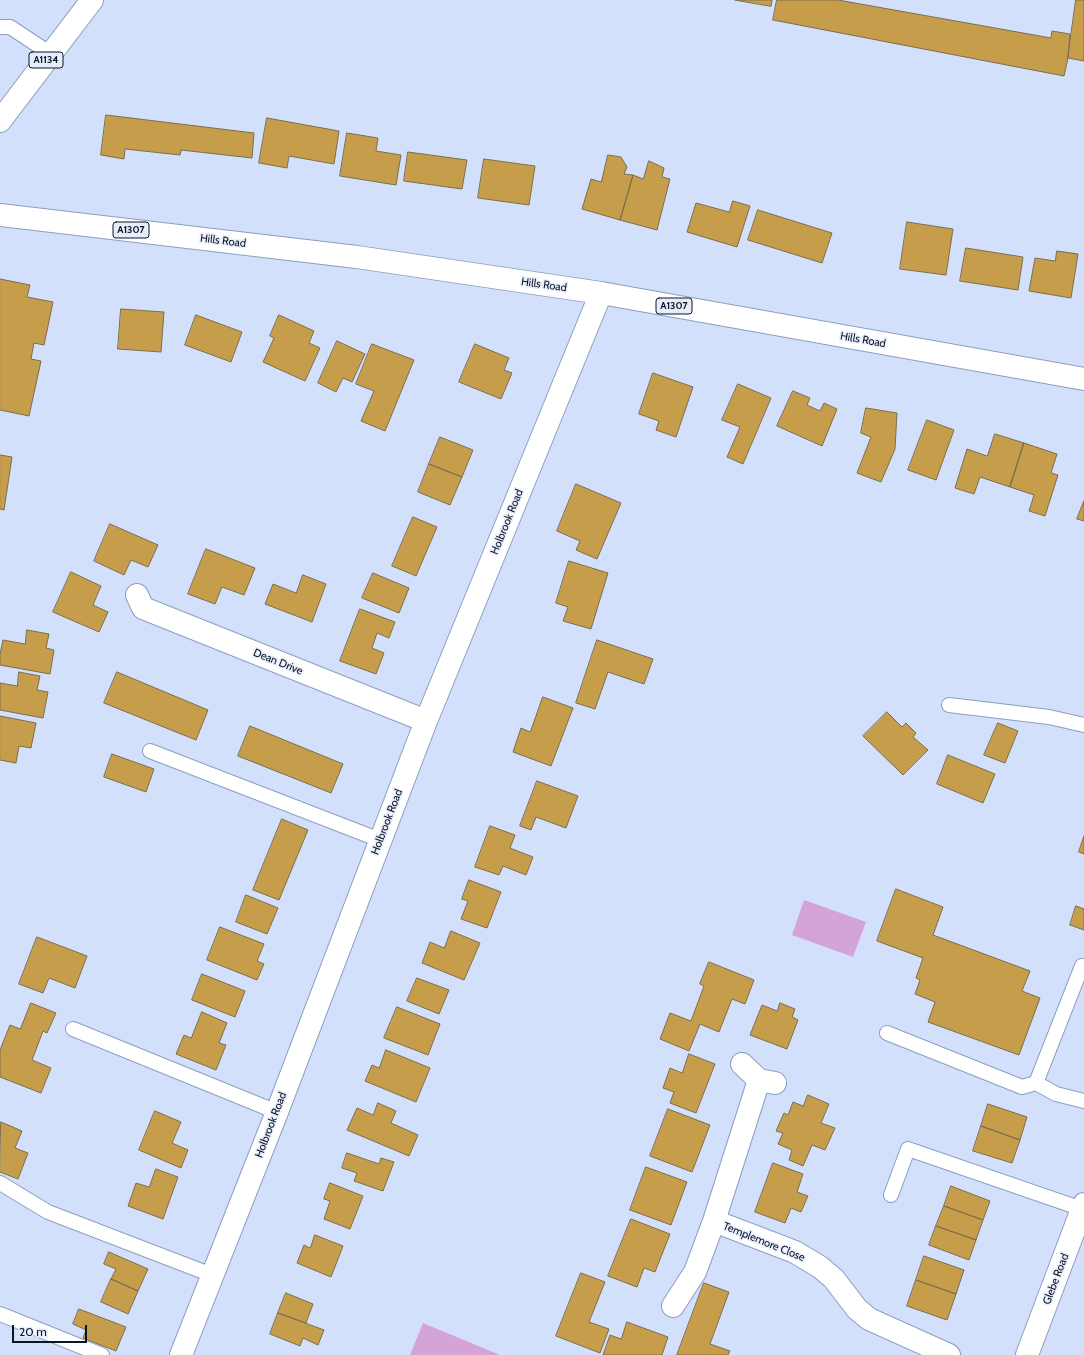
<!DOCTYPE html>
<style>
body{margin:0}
#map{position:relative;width:1084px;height:1355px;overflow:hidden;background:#d2e0fc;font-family:Cabin,sans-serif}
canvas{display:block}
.scale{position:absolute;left:12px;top:1325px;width:75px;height:18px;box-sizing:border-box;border:2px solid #0e1420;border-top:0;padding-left:5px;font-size:12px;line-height:14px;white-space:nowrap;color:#0e1420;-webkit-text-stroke:3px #e6edfc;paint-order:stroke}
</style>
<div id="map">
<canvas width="1084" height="1355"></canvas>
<div class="scale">20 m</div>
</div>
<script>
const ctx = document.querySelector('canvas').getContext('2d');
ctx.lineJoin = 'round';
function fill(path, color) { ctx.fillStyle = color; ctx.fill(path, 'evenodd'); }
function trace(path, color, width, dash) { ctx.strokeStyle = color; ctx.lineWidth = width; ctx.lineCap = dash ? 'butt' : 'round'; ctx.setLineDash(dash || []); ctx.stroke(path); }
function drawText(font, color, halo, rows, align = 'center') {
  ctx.font = font + ' Cabin,sans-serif'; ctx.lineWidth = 3; ctx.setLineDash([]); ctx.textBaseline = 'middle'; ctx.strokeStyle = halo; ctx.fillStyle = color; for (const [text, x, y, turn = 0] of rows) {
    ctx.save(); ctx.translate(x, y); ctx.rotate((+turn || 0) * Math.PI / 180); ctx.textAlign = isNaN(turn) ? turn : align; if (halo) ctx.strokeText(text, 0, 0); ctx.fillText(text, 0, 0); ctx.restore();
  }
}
fill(new Path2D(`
 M804,900l62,22 -13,35 -61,-22z
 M423,1323l77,32h-90z`), '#d4a4d9');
const building = new Path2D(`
 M735,0h37l-1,6z
 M777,0h61l213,38 1,-7 18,3 -2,24 -4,18 -291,-56z
 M1076,0h8v61l-16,-3z
 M106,115l148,18 -2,25 -71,-8 -1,5 -55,-6 -1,10 -23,-4z
 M267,118l72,13 -5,33 -45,-8 -2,12 -28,-5z
 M347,133l31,5 -2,13 25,4 -5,30 -56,-9z
 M408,152l59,8 -5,29 -58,-8z
 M608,155l13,2 6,10 -3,7 9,1 -13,45 -38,-11 9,-30 10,3z
 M484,159l51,7 -6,39 -51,-7z
 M649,161l15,7 -2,9 8,2 -13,51 -37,-10 13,-45 10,4z
 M733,201l17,5 -13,41 -50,-15 9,-29 33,9z
 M758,210l74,23 -10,30 -74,-23z
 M907,222l46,7 -7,46 -46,-6z
 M966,248l57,9 -5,33 -58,-9z
 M1057,251l21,3 -7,44 -42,-7 6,-33 20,3z
 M0,279l30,6 -3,12 26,5 -9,43 -10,-2 -3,16 10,2 -12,55 -29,-6z
 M121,309l43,3 -3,40 -43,-3z
 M196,315l46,17 -11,30 -46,-17z
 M279,315l35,16 -5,12 11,5 -15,33 -42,-19 11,-24 -4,-2z
 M337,341l28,13 -13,28 -9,-4 -7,14 -18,-9z
 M372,344l42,16 -29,71 -24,-10 13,-30 -18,-7z
 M475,344l34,14 -5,12 8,3 -11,26 -42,-17z
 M653,373l40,14 -17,50 -20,-7 3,-9 -20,-7z
 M738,384l33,14 -28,66 -16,-7 13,-30 -18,-7z
 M793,391l17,7 -3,7 13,6 4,-8 13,6 -15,37 -45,-20z
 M866,408l31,5 -2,36 -14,33 -24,-9 14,-36 -10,-4z
 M927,420l27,10 -18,50 -28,-10z
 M995,434l29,9 -14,44 -30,-10 -6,17 -19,-6 12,-39 20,7z
 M440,437l33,13 -11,27 -33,-13z
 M1024,443l33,11 -6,19 7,2 -13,41 -16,-5 5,-16 -24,-8z
 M0,455l12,2 -8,53 -4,-1z
 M429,464l33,13 -12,28 -32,-13z
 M576,484l45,19 -24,56 -21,-9 4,-9 -23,-10z
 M1084,501v20l-7,-2z
 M413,517l24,10 -21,49 -24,-10z
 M110,524l48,21 -10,22 -17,-7 -7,15 -30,-14z
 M206,549l49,19 -11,27 -22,-8 -7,17 -27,-10z
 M569,561l39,12 -17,56 -28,-8 5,-14 -12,-4z
 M71,572l30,14 -8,19 15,7 -9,20 -46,-20z
 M373,573l36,15 -10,25 -37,-15z
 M303,575l23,9 -14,38 -47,-18 8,-20 23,9z
 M360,609l35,13 -6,16 -12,-5 -5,15 12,5 -8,21 -36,-13z
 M27,630l22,4 -3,14 8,2 -4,24 -50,-9v-11l3,-14 22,4z
 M597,640l56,19 -9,25 -36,-12 -13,37 -19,-6z
 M19,672l21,4 -3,14 11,2 -5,26 -43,-8v-27l17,3z
 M117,672l91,38 -12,30 -92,-37z
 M543,697l30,11 -22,58 -38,-14 8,-24 9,4z
 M887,712l15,15 4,-4 10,10 -3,4 15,13 -25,25 -40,-39z
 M0,716l36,7 -5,25 -12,-2 -3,17 -16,-3z
 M998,723l20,8 -13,32 -21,-8z
 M250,726l93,38 -12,29 -93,-37z
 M112,754l42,15 -8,23 -42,-15z
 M948,755l47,19 -12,29 -46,-19z
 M537,781l41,15 -12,32 -30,-11 -5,13 -11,-4z
 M282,819l26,11 -29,70 -26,-10z
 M490,826l25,9 -5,13 23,9 -7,18 -23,-9 -4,9 -24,-8z
 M1084,836v18l-5,-2z
 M469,880l32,12 -14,36 -26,-9 7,-18 -6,-2z
 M896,889l47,18 -10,28 97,36 -8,20 18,7 -21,57 -91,-33 7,-20 -20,-8 5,-14 -4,-2 7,-20 -46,-17z
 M246,895l32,13 -11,26 -31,-12z
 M1076,906l8,3v21l-14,-5z
 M220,927l44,17 -7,17 7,3 -7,16 -50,-20z
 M451,931l29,12 -16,37 -42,-17 8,-21 14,6z
 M37,937l50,19 -12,32 -26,-10 -6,15 -24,-9z
 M709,962l45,18 -9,24 -13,-5 -13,33 -19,-8 -11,27 -29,-12 10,-26 21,8 13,-35 -4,-2z
 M202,974l43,17 -10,26 -43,-17z
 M417,978l32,12 -10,24 -32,-13z
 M31,1003l25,10 -9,20 -4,-2 -11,29 19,8 -10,25 -41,-16v-27l10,-25 10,4z
 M780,1003l15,6 -3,8 6,3 -11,29 -37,-14 12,-30 15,6z
 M397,1007l43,17 -12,31 -44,-17z
 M202,1012l25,11 -8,20 7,2 -10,25 -40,-16 8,-19 7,3z
 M386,1050l44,18 -14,34 -51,-21 7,-16 7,3z
 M689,1054l26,10 -19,49 -26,-10 4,-11 -11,-4 7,-20 12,5z
 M808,1095l21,9 -8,19 14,5 -10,22 -13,-5 -9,21 -14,-6 3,-10 -14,-6 5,-11 -7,-2 8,-18 4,2 5,-13 10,4z
 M378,1103l18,8 -5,12 27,12 -9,21 -62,-26 10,-22 16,7z
 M988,1104l39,13 -7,23 -39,-14z
 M668,1109l42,16 -18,47 -42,-16z
 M155,1111l26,11 -9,21 16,7 -7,18 -42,-18z
 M1,1122l21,9 -7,17 13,5 -10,26 -18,-7z
 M981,1126l39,14 -8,23 -39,-12z
 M347,1153l32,11 2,-6 13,4 -11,29 -29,-10 3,-8 -15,-5z
 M773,1163l30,11 -6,18 11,4 -7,16 -10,-4 -6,15 -30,-11z
 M646,1167l41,15 -16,43 -41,-15z
 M156,1169l22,8 -15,42 -35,-13 8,-23 13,4z
 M330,1183l33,13 -13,33 -26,-10 6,-18 -6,-2z
 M951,1186l39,15 -7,19 -39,-14z
 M944,1206l39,14 -7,20 -40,-14z
 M631,1219l39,15 -15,38 -11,-4 -7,19 -29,-11z
 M936,1226l40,14 -7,20 -40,-15z
 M315,1235l28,11 -12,31 -34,-14 7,-18 6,3z
 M109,1252l39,17 -10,22 -27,-12 5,-10 -12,-5z
 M924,1256l40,14 -8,24 -40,-14z
 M581,1273l24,9 -16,40 20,7 -9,24 -44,-17z
 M111,1279l27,12 -10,23 -27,-12z
 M916,1280l40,14 -9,26 -40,-14z
 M704,1283l25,9 -19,52 20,7 -2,4h-51z
 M286,1293l27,11 -7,19 -28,-10z
 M79,1309l47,18 -10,24 -33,-13 3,-8 -13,-6z
 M278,1313l46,17 -6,15 -15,-7 -3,8 -30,-12z
 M627,1322l41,15 -6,18h-59l7,-20 11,4z`);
fill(building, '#c69e4b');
trace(building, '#7d6c4c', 1);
const lane = new Path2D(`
 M0,27h10l41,27
 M949,705l100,12 35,8
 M150,751l230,89
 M73,1029l204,83
 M887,1033l135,54 14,-4 46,-117h2
 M1036,1083l20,11 28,7
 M0,1183l48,29 164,63
 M891,1195l17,-46 174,60
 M0,1314l102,41`);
const street = new Path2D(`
 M137,595l6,13 283,113
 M742,1064l17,16 16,3
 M759,1080l-45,141 81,31 25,15 14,12 23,30 12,10 80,36
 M673,1306l22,-34 19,-51
 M181,1355l96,-243 149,-391 175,-428
 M1027,1355l57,-151`);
const primary = new Path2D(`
 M0,121l92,-121
 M0,215l357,42 244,36 483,86`);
trace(lane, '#8d9ebf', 16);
trace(street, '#8d9ebf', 24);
trace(primary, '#8d9ebf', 24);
trace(lane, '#fff', 14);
trace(street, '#fff', 22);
trace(primary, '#fff', 22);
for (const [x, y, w] of [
 [46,60,34],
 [131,230,36],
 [674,306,36]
]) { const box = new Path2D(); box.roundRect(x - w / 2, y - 8, w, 16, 3); ctx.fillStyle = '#e6edfc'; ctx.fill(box); trace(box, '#0e1420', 1); }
drawText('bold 10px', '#0e1420', null, [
 ["A1134",46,60],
 ["A1307",131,230],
 ["A1307",674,306]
]);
drawText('11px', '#0e1420', '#e6edfc', [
 ["Hills Road",223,241,7],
 ["Hills Road",544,285,8],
 ["Hills Road",863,340,10],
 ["Holbrook Road",507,522,-68],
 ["Dean Drive",278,662,22],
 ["Holbrook Road",387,822,-69],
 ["Holbrook Road",271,1125,-69],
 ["Templemore Close",764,1242,22],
 ["Glebe Road",1056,1279,-69]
]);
</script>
